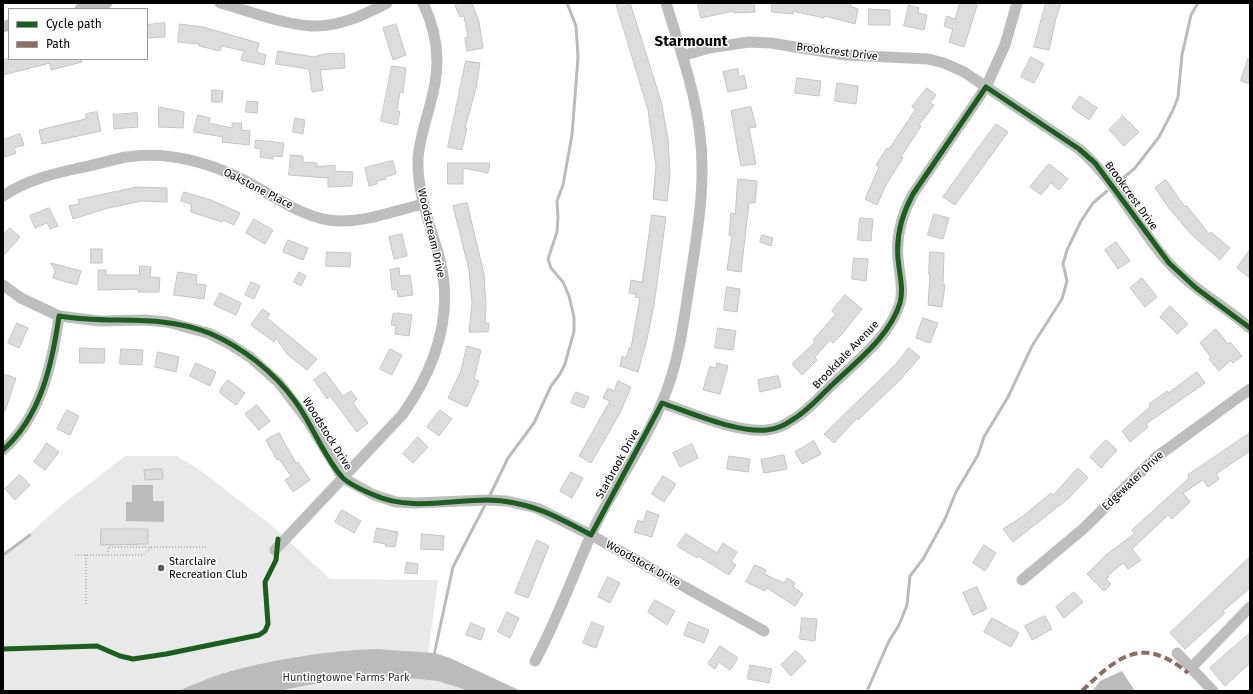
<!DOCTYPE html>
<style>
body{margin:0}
#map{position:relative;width:1253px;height:694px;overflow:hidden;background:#fff;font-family:"Fira Sans",sans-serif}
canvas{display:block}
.frame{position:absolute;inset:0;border:4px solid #000;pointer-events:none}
.legend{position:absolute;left:8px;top:8px;width:140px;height:52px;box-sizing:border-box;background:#fff;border:1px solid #999;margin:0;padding:5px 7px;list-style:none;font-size:12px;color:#000}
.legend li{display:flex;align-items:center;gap:8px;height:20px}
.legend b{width:20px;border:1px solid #999}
</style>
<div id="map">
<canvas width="1253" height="694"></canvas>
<div class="frame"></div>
<ul class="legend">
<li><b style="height:5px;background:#1b5e20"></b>Cycle path</li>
<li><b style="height:5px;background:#8d6e63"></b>Path</li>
</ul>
</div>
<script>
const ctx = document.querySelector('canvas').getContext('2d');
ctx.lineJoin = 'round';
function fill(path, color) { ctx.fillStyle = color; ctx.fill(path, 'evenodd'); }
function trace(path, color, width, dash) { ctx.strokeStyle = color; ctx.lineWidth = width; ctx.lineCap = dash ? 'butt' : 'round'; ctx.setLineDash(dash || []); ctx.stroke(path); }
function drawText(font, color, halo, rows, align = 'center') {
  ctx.font = font + ' "Fira Sans",sans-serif'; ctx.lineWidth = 3; ctx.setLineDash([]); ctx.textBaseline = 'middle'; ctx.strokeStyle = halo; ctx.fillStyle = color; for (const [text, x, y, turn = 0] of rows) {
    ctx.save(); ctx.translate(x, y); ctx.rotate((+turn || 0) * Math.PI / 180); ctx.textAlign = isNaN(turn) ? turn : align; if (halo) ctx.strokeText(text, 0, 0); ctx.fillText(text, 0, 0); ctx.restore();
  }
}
fill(new Path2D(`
 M125,456h52l23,14 76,59 54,50 108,1 -12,89 95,22h-518v-134l60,-53z`), '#e9e9e9');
fill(new Path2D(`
 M132,485h21v16h11v21l-38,-1v-19h6z
 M375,649l60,4 15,5 71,33h-52l-31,-10 -39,-4 -42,-1 -80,15h-99c14,-6 28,-12 43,-17 46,-14 106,-23 154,-25z
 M1122,671l13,20h-43l8,-10z`), '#bbb');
trace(new Path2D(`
 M1122,179l13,-11 24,-31 14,-27 5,-13 4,-42 9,-40 7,-12
 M490,495l18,-37 26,-35 17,-37 9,-12 5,-10 9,-33v-14l-5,-21 -6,-14 -12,-14 -3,-9 9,-27 1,-15 -1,-16 6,-16 9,-50 6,-78 -2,-31 -9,-23
 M3,555l27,-20
 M434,655l19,-88 32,-62
 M867,691l22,-50 10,-16 8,-20 3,-29 13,-17 22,-40 11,-27 22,-37 6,-18 24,-40 24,-51 30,-47 5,-18 -4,-17 4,-14 14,-29 12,-18 14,-12`), '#bbb', 3);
const building = new Path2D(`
 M459,3h13l7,19 4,26 -16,3 -2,-13 3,-1 -4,-21 -4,1 -5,-12z
 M616,3h14l31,98 7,38 2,35 -3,27 -14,-2 3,-33 -8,-56z
 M698,3h56l1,9 -21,1v-2l-33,7z
 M772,3h79l-1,3 8,3 -3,15 -30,-8 -1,2 -31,-7v3l-21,-2z
 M960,3h18l-14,44 -15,-5 4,-13 -9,-3 3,-10 8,3z
 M1046,3h15l-5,15 -7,32 -15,-3z
 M909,5l10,3 -1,5 9,2 -3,15 -20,-4z
 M869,9l21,1v15h-21z
 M165,23v14l-18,1v-13z
 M180,24l23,3 56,16 -2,9 9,3 -2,10 -23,-5 3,-9 -22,-5 -2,5 -21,-5v-2l-21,-2z
 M396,24l10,31 -13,5 -10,-32z
 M278,51l36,6 10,-3 20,-1 1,15 -25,2 3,20 -11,2 -3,-23 -33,-5z
 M1031,57l13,7 -10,19 -13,-6z
 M6,59h75l1,3 -31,8 -1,-7 -47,12v-15z
 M1248,59h2v25l-9,-3z
 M466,61l14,2 -4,25 -11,40h2l-5,22 -14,-3z
 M392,66l14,2 -3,25 -3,-1 -3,19 3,1 -3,13 -16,-4z
 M738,69l1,8 5,-2 3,13 -19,4 -5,-20z
 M797,78l24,3 -2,15 -24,-3z
 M837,83l21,3 -2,18 -21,-3z
 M927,88l9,7 -6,8 4,2 -15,20 2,1 -20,31 2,1 -16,25 -10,22 -12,-6 14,-32 -3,-2 11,-17 2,1 27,-40 -4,-2z
 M212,90l11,1 -1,11h-10z
 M1080,96l17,12 -8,12 -17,-12z
 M247,101l11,1 -1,11 -11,-1z
 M159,107l25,5 -1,16 -24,-1z
 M751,107l5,20 -7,1 7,36 -15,2 -10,-55z
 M97,112l4,19 -59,13 -3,-14 47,-11v-5z
 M137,113l1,14 -24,2 -1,-14z
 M198,115l12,3 -1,5 23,5v-5h10l-1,7 9,1 -1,14 -27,-3 1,-5 -29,-5z
 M1123,116l16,16 -15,14 -15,-16z
 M295,118l10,2 -2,14 -10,-2z
 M996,124l12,8 -53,73 -12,-8z
 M20,134l4,11 -10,3 2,5 -11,4 -2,-17z
 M256,140l28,3 -2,14 -9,-1v3l-13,-2 1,-8 -6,-1z
 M291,155l12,1v6l14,1v4l18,-2v6l18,1 -1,14 -24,1v-9l-39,-3z
 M393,161l3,13 -11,3 1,2 -9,2v3l-8,2 -4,-18z
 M448,163h42l-2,10 -25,-5v16h-15z
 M1049,164l19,15 -9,11 -8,-7 -10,12 -11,-8z
 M738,179l19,2 -2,22h-6l-8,69 -14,-2 5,-34 -3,-1 2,-22 4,1z
 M1166,180l19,27 2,-1 22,28 2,-2 19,16 -10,12 -29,-26 -23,-27 -13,-19z
 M137,187l30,1v14l-25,-1 -34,7 -35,11 -4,-13 10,-2 -1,-4z
 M184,192l27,8 29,13 -6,12 -11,-5 -1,2 -31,-10v-8l-10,-3z
 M467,203l17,71 2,31 -1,18h4l-1,9h-19l3,-29 -3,-33 -16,-64z
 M49,208l9,18 -8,3 -3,-6 -12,5 -5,-12z
 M934,214l15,4 -6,21 -15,-4z
 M652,215l14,2 -12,88 -7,34 -9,33 -18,-6 2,-10 4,2 3,-10h2l9,-50 -5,-1 1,-3 -7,-1 2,-13 11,2z
 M860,218l13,1 -2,22 -13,-1z
 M254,219l19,11 -8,14 -19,-11z
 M10,228l10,9 -17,19v-21z
 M402,234l5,22 -13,3 -5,-22z
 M762,235l11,3 -2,8 -11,-4z
 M288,240l20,8 -5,12 -20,-8z
 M1116,242l14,19 -12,8 -13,-19z
 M91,249h11v14h-11z
 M1250,250v28l-13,-10z
 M327,252l24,1 -1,14 -24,-1z
 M930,252l14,1 -1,32h2l-3,22 -14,-2 2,-31h-1z
 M854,258l14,1 -2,22 -14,-2z
 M51,263l30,8 -4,14 -24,-7 2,-7z
 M140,266l11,1 -1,10 10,1 -1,14h-21v-3l-40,1v-20h8v5h33z
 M399,268l1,8 10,-1 3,20 -15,2 -1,-8 -5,1 -2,-20z
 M178,272l19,3 -1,9 10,1 -2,14 -30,-4z
 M299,272l7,4 -5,10 -7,-4z
 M1142,278l15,19 -12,10 -15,-19z
 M251,282l9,4 -6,13 -9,-4z
 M727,287l13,2 -3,23 -13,-2z
 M220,293l21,10 -5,12 -22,-10z
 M845,295l17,14 -20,25 -9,9 -3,-3 -15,17 2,3 -15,15 -10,-11 23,-22 -2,-2 23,-26 -4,-3z
 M1170,306l18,18 -11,10 -17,-17z
 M263,309l7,5 -3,4 50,41 -10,11 -20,-16 -11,-16 -2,4 -23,-17z
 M398,313l14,2 -3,21 -14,-2 1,-8 -5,-1 2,-11z
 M923,318l15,5 -8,20 -14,-5z
 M17,323l11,5 -9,20 -11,-5z
 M718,328l18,3 -3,19 -18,-2z
 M1216,329l12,15 2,-2 12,14 -9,7 -2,-3 -12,11 -10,-12 2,-2 -11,-14z
 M467,346l14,4 -7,29 5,2 -12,26 -19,-9 13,-27z
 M80,348l25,1 -1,14h-24z
 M909,348l11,9 -20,23 -42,40 -1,-2 -23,25 -10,-9 71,-69z
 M121,349l22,1 -1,15 -22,-1z
 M390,349l12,6 -10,20 -12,-6z
 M158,352l21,5 -3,15 -21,-5z
 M196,363l20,9 -6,14 -20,-10z
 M717,363l11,3 -8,28 -17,-4 7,-24 6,2z
 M325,372l18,24 8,-5 6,8 -4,4 15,20 -11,9 -27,-36 -3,3 -13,-19z
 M1197,372l8,11 -59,41 2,3 -18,15 -8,-11 28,-24 -1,-3 18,-13 1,2z
 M3,374l13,4 -11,33h-2z
 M778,376l3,11 -21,5 -2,-12z
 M228,380l17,13 -9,12 -16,-12v-3z
 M618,381l13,6 -11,26 -29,50 -12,-7 31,-55 -7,-3 5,-10 6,3z
 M576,392l13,5 -5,11 -13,-5z
 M257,405l13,16 -11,9 -14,-16z
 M67,410l12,6 -9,19 -13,-6z
 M440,410l12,9 -13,17 -12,-9z
 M279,433l17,30 2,-1 12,18 -17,12 -8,-12 6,-4 -12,-17 -2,1 -11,-20z
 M1250,433v18l-34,23 3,5 -11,8 -5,-7 -20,13 7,9 -18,17 -4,-4 -36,34 9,11 -13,9 -5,-6 -16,13 2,1 -3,2 5,5 -7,7 -17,-17 19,-19 29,-22 -3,-3 57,-52 -1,-3z
 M418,437l10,10 -15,16 -10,-9z
 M1106,440l11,10 -16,18 -11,-11z
 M814,441l7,13 -19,10 -7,-12z
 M47,443l12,9 -14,18 -11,-8z
 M692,444l6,14 -18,9 -7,-14z
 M784,455l3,14 -23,4 -3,-13z
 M729,456l21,3 -2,13 -21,-3z
 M1078,468l10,10 -19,20 -56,44 -10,-13 20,-13 28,-23 2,2z
 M162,469l1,10 -18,1 -1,-10z
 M571,472l12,6 -11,20 -12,-7z
 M20,475l10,10 -15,15 -10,-11z
 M663,476l13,8 -12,18 -12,-8z
 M342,510l19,11 -7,12 -19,-11z
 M647,511l12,4 -7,22 -18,-5 4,-12 5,2z
 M377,528l21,4 -3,15 -10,-1 1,-2 -12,-2z
 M101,529h47v15l-47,1z
 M422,534l22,2 -1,14 -22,-1z
 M686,534l31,19 6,-10 14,9 -6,10 5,3 -7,10 -31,-19 -1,2 -20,-12z
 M537,540l12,6 -21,52 -13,-5z
 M984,545l12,8 -11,18 -12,-8z
 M1250,557v31l-27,23 2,2 -40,36 -15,-16z
 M407,562l11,2 -1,10 -12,-1z
 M755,565l11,5 -2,4 20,9 3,-5 8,5 -2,4 10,7 -8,12 -28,-18 -2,3 -19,-9z
 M608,577l12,6 -10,20 -12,-6z
 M977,587l10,22 -14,6 -10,-22z
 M1074,592l9,10 -19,16 -8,-11z
 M655,600l20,11 -8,14 -19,-13z
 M507,612l12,6 -9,20 -12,-6z
 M1045,616l7,13 -20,11 -7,-14z
 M802,618l15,1 -2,22 -15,-2z
 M992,618l27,15 -8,14 -27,-15z
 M592,622l12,5 -8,21 -13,-5z
 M689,622l20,8 -5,13 -20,-8z
 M471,623l14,6 -4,11 -15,-5z
 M1250,633v30l-25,23 -15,-18z
 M720,646l17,11v3l-7,10 -11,-8 -4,7 -7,-5z
 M796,651l10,10 -15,15 -10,-11z
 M750,665l22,4 -3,14 -21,-4z`);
fill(building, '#dcdcdc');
trace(building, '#c4c4c4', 1);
trace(new Path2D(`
 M75,555h68l8,-7
 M86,555v51
 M108,555v-8h98`), '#b8b8b8', 2, [1, 2]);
trace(new Path2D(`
 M220,3c27,7 64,22 92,23 27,1 52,-11 75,-23
 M80,9l27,-6
 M3,27l6,-2
 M682,56l27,-8 40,-6 22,1 74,12 83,4 16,4 20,9 115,77c37,32 57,76 88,112 24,27 56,44 83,67
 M3,196c24,-16 49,-22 76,-28 16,-3 32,-8 47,-11 38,-6 78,4 112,20 29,14 57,37 90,43 31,5 65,-9 95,-16
 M3,285l18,13 38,18 40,5 46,-1 22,2 41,11 20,10 22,14 29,26 29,38 35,57 31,17 22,7 19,1 72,-3 20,1 30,7 54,27 173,96
 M662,403c29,10 75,30 105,27 9,-1 18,-5 25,-10 16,-9 28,-24 41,-36 24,-23 57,-48 67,-81 4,-15 -1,-30 -2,-45 -2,-23 4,-44 15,-64l73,-107 19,-42 12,-42
 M3,450c38,-34 49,-85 56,-134
 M275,550l128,-136c32,-46 51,-98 37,-154 -9,-34 -23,-65 -22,-101 2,-26 13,-51 17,-76 5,-28 0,-55 -12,-80
 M1022,580l61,-51 72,-71 95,-69
 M1177,653l36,38
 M535,661c24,-44 40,-92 61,-137 21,-42 49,-80 67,-124 17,-40 21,-83 28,-126 7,-46 15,-92 9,-139 -5,-45 -21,-89 -34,-132
 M1191,668l59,-61`), '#bdbdbd', 11);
trace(new Path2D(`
 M1082,691c36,-35 61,-56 106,-18`), '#8d6e63', 4, [8, 4]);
trace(new Path2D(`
 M3,450c38,-34 49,-85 56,-134 51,9 100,-3 150,17 33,14 65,39 86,68 17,23 29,56 47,76 5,6 24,15 32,18 35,16 77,5 113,5 40,0 71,17 104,35l71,-132c29,10 75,30 105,27 9,-1 18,-5 25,-10 16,-9 28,-24 41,-36 24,-23 57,-48 67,-81 4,-15 -1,-30 -2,-45 -2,-23 4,-44 15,-64l73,-107 93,62 16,14 74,100 27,25 54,40
 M3,649l94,-3 23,10 13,3 33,-5 93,-19 6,-4 3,-7 -3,-42 11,-22 2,-21`), '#1b5e20', 5);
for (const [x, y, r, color] of [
 [161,568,4,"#595959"]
]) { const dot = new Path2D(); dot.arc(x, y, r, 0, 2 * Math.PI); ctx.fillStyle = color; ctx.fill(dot); trace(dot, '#fff', 1.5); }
drawText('11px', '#000', '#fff', [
 ["Brookcrest Drive",837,52,7],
 ["Oakstone Place",258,189,27],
 ["Brookcrest Drive",1131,196,54],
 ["Woodstream Drive",431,233,77],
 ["Brookdale Avenue",846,355,-46],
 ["Woodstock Drive",327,434,58],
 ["Starbrook Drive",618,464,-61],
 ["Edgewater Drive",1133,481,-44],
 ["Woodstock Drive",643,564,29]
]);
drawText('11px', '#000', '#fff', [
 ["Starclaire",169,562],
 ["Recreation Club",169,575]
], 'left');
drawText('11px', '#2e2e2e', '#fff', [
 ["Huntingtowne Farms Park",346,678]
]);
drawText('bold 15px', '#000', '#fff', [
 ["Starmount",691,42]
]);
</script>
